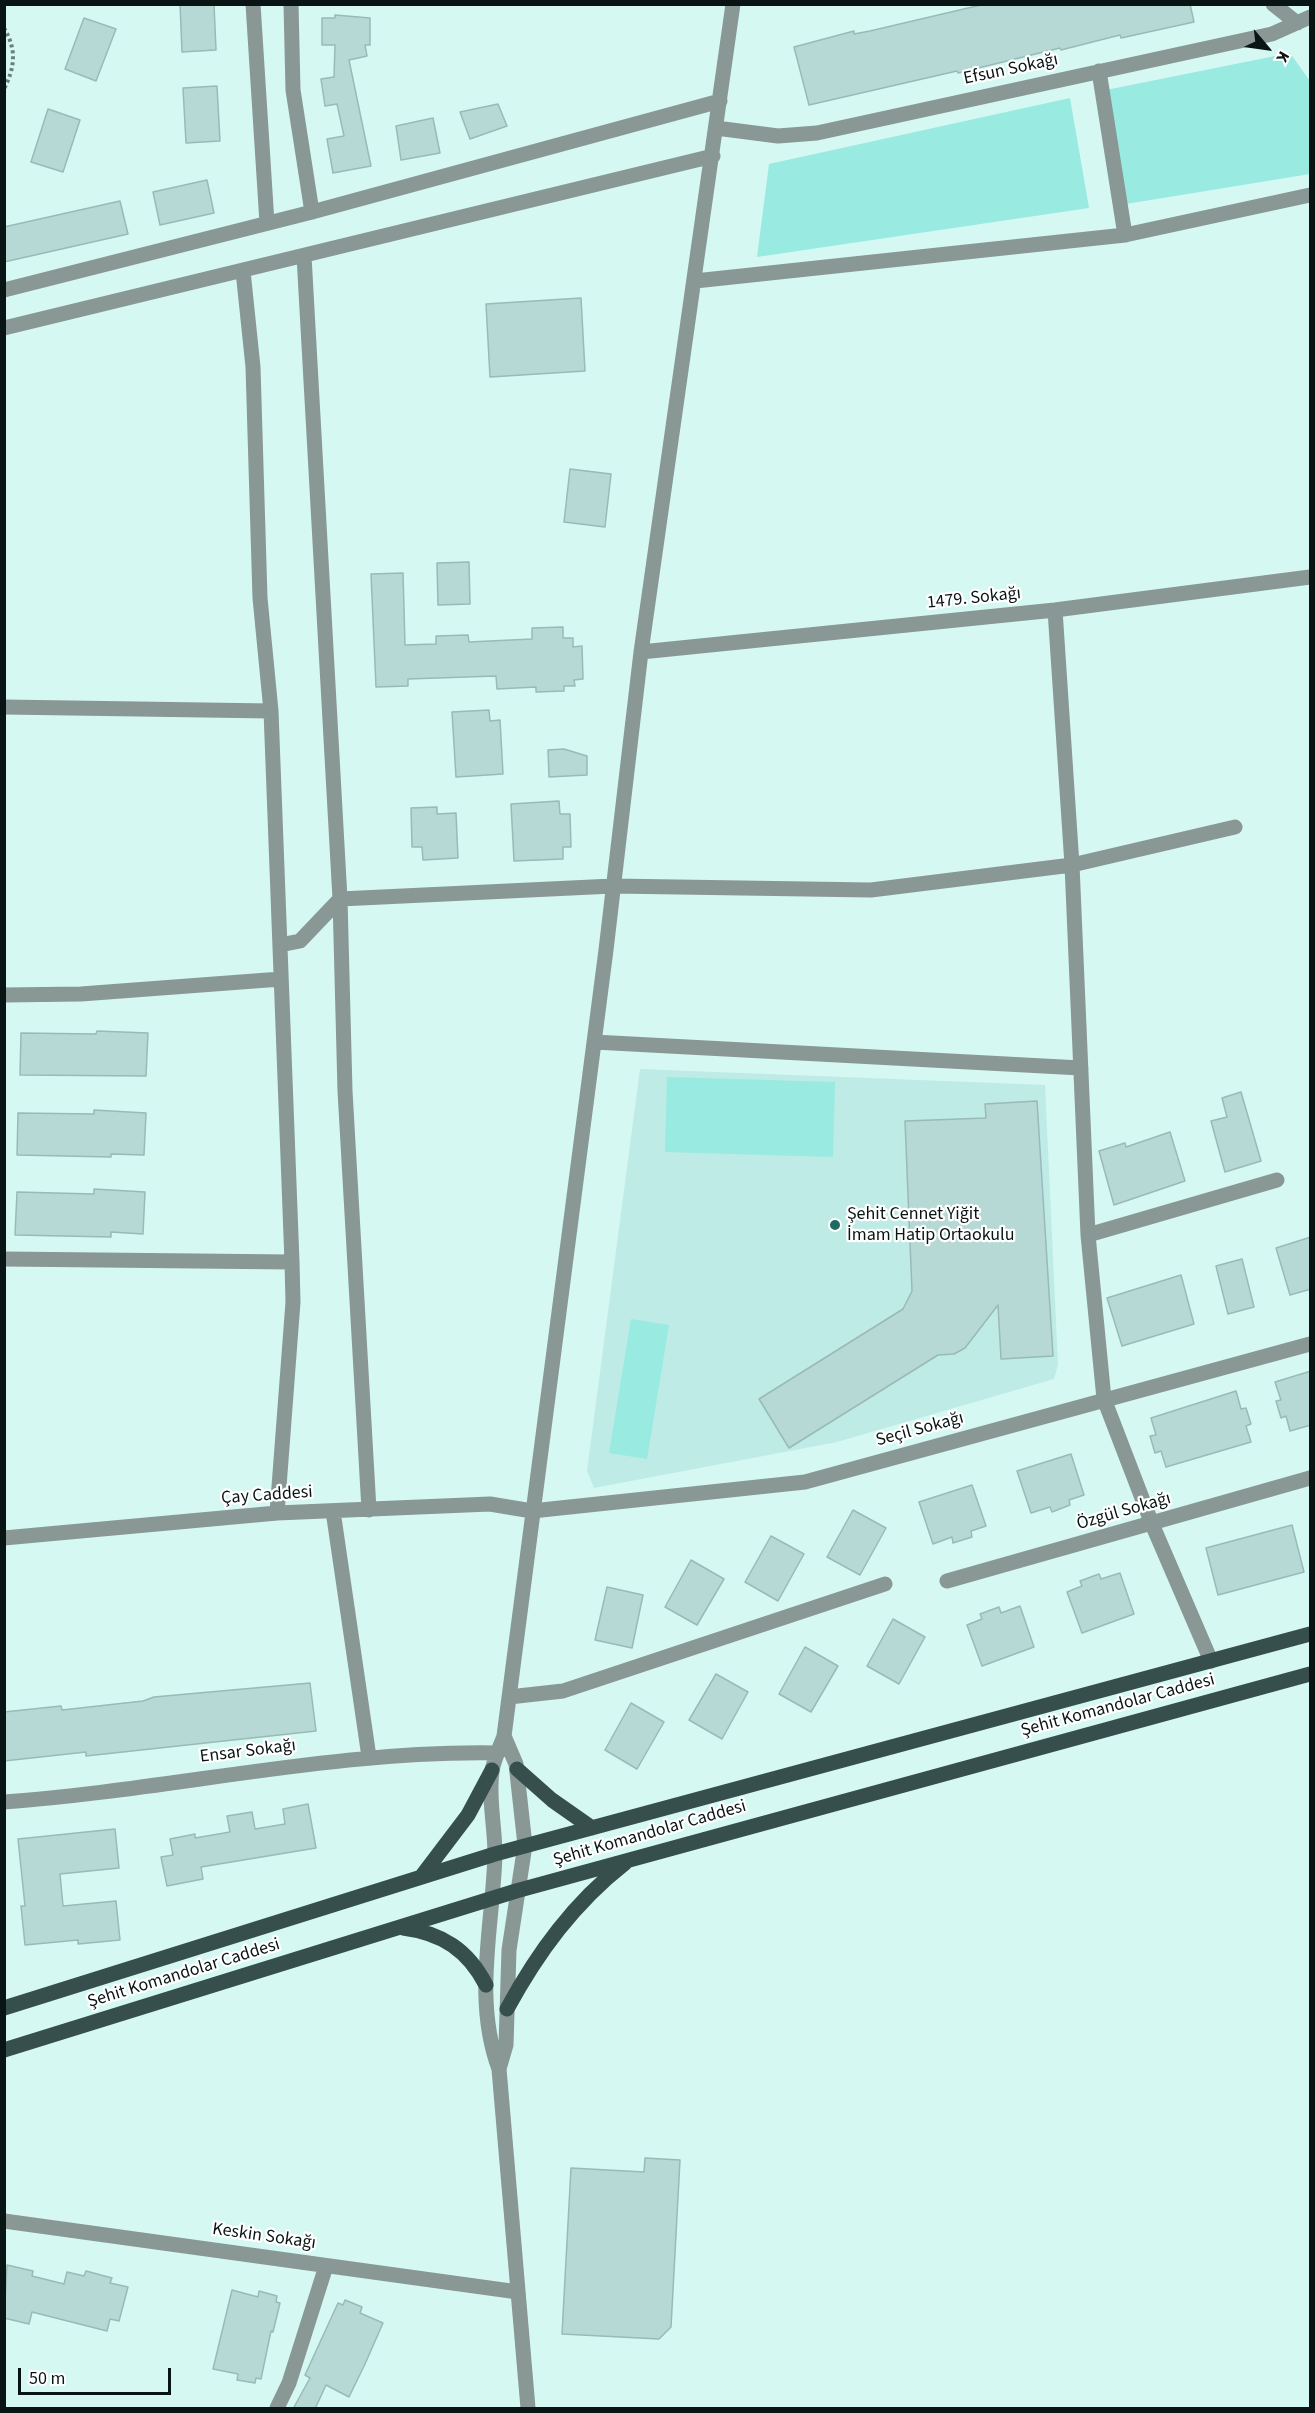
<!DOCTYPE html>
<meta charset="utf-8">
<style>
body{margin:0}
#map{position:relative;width:1315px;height:2413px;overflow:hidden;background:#d5f8f3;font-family:"Source Sans 3",sans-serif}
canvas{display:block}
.frame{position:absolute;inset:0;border:6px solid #091514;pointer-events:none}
.north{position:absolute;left:1237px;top:18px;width:60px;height:60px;-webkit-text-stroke:4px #fff;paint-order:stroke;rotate:119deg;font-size:16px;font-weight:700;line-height:24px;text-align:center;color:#091514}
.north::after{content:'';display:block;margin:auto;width:21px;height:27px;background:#091514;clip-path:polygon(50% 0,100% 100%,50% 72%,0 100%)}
.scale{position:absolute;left:18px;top:2368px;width:153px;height:27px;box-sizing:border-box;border:3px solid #091514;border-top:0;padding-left:8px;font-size:18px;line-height:21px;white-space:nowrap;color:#091514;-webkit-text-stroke:4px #fff;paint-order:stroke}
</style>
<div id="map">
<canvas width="1315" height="2413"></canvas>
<div class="frame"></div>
<div class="north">K</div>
<div class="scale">50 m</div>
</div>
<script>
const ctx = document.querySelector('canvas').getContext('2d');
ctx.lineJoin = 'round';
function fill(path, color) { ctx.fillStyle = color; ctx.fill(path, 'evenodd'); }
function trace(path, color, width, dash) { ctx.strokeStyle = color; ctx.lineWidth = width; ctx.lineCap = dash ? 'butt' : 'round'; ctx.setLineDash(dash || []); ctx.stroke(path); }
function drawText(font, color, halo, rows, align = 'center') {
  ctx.font = font + ' "Source Sans 3",sans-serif'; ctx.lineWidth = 4.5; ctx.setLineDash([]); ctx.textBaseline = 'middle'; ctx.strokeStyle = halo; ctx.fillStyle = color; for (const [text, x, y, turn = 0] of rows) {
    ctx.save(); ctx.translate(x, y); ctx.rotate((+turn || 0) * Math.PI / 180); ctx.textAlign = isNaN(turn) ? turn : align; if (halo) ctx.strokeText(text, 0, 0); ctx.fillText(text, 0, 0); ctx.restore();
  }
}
fill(new Path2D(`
 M640,1069l405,16 13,280 -4,14 -217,63 -243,46 -7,-17z`), '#bfebe6');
fill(new Path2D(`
 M1290,53l20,28v93l-184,30 -20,-114z
 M1070,98l19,110 -332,49 12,-93z
 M667,1077l168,5 -2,75 -168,-5z
 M631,1319l38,6 -22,134 -38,-6z`), '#99eae1');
const building = new Path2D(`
 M180,4h34l2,46 -34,2z
 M985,4h205l4,18 -73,16 -1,-3 -59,15 -1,-2 -102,25 -1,-2 -148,34 -15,-58 60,-16v3l16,-3z
 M335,15l35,3v27h-5l2,11 -18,4 22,106 -38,7 -6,-34 17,-3 -7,-32 -12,2 -4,-27 13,-2 1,-32h-13v-27h13z
 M84,18l32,11 -20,52 -31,-12z
 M217,86l3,55 -34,2 -3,-55z
 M498,104l9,22 -37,13 -10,-27z
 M48,109l32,11 -17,52 -32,-10z
 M433,118l7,35 -39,7 -5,-34z
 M207,180l7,33 -54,12 -7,-33z
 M120,201l8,33 -124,28v-35z
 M581,298l4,73 -95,6 -4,-73z
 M570,469l41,5 -6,53 -41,-5z
 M469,562l1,42 -32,1 -1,-42z
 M403,573l2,72 31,-1v-8l32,-1 1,7 63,-3v-11l31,-1v11h10v9l9,-1 1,33 -9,1 1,6h-11v5l-28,1v-5l-39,2 -1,-13 -88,3v7l-32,1 -5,-113z
 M489,710l1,11 10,-1 3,54 -47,3 -4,-65z
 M564,749l23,7v19l-38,2 -1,-27z
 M559,801l1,13h10l1,33h-8v12l-49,2 -3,-57z
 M437,807v7l19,-1 2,45 -35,2 -1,-13h-10l-1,-39z
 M97,1031l51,2 -2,43 -126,-1 1,-42 75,1z
 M1241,1092l20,69 -36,11 -14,-51 16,-4 -5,-19z
 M1037,1101l16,255 -52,3 -3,-54 -33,43 -11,6 -16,1 -149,93 -30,-49 144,-90 9,-18 -7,-170 81,-3 -1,-14z
 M94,1110l52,3 -2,42 -33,-1v3l-94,-2 1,-42 76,1z
 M1170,1132l15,49 -71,24 -15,-54 26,-8 1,4z
 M94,1189l51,3 -2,42 -32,-2v5l-96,-2 2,-43 77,2z
 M1311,1237v52l-21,6 -14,-47z
 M1242,1259l12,48 -26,7 -12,-48z
 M1181,1275l13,49 -72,22 -15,-48z
 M1311,1371v54l-21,6 -4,-15 -5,2 -5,-17 5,-1 -6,-18z
 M1236,1391l5,18 5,-1 5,16 -5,2 5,16 -85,25 -5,-16 -6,2 -5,-17 6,-1 -5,-17z
 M1071,1454l13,41 -15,5 1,5 -18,7 -2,-5 -19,6 -14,-42z
 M972,1485l14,41 -15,5 1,6 -19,6 -1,-6 -19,7 -14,-42z
 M853,1510l33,18 -26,47 -33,-18z
 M1292,1525l12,47 -86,23 -12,-47z
 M771,1536l33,18 -26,47 -33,-19z
 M691,1560l33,19 -27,46 -32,-18z
 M1120,1573l14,41 -52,19 -15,-41 15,-6 -2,-5 19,-7 2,5z
 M607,1587l36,8 -11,53 -37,-8z
 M1020,1606l14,41 -52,19 -15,-41 15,-6 -2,-5 19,-7 2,6z
 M893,1619l32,18 -26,47 -32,-18z
 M805,1647l33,19 -27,46 -32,-18z
 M716,1674l32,18 -26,47 -33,-19z
 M310,1683l6,48 -230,25v-4l-82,9v-49l57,-6 1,4 81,-9 11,-4z
 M631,1703l33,19 -27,47 -32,-19z
 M308,1804l8,44 -115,19 2,12 -36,7 -6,-29 12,-2 -3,-16 25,-5v4l35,-6 -3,-16 25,-4 3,17 30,-5 -2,-15z
 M115,1829l4,39 -59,6 3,32 53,-5 4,39 -42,4v-4l-53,5 -4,-39h4l-7,-67z
 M645,2158l35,2 -9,167 -12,12 -97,-5 9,-166 73,4z
 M7,2265l26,6 -1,5 32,8 3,-12 17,4 2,-5 26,7 -2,5 18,4 -9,34 -9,-2 -3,12 -75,-19 -3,12 -25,-6z
 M232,2290l26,7 1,-6 18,5 -1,6 4,1 -7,29 -2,-1 -10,48 -5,-1 -1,5 -18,-3 1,-6 -25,-5z
 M345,2300l17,7 -2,6 23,10 -18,41 -16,33 -23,-12 -11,24h-22l17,-31 -5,-3 33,-72 5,2z`);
fill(building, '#b7d9d5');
trace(building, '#99bab6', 1.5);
trace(new Path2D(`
 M4,28c13,22 11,39 0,61`), '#6a807e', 4, [3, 3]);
trace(new Path2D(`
 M253,4l14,219
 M291,4l2,86 19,122
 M1273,4l24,19
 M1099,71l26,164
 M716,128l62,8 39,-3 455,-99 38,-17
 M304,256l36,643 5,192 24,419
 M243,271l10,96 7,231 11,113 21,551 1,40 -16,211
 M695,281l430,-46 185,-40
 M4,290l308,-78 408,-111
 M4,328l709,-172
 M1055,610l17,255 16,370 16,164 48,125 59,137
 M641,652l414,-42 255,-33
 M4,707l267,4
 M280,945l20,-4 40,-42 273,-13 258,4 201,-25 163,-38
 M4,995l77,-1 200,-15
 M594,1042l487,26
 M1088,1235l189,-55
 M4,1259l288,3
 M333,1511l36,246
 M4,1538l273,-25 213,-9 42,7 273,-29 505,-138
 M947,1581l363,-103
 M509,1697l54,-6 322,-107
 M4,1802c166,-12 328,-52 494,-49
 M499,2069l7,-24 3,-95 16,-105 -9,-81 -12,-28
 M4,2221l514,71
 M277,2408l12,-25 37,-117
 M528,2408l-29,-339c-26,-70 -6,-143 -4,-215 0,-27 -7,-57 -3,-83 2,-12 8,-24 12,-35l102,-786 35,-298 92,-648`), '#899795', 15);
trace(new Path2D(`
 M517,1769l35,31 40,28
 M421,1877l47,-62 24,-45
 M403,1928c39,5 65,22 83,57
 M4,2008l491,-154 815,-220
 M507,2009c31,-57 67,-106 118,-146
 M4,2050l512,-159 794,-217`), '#364f4d', 15);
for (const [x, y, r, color] of [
 [835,1225,6,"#206a64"]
]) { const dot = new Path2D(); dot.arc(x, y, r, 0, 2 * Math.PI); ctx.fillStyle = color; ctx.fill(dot); trace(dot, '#fff', 2); }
drawText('18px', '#091514', '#fff', [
 ["Efsun Sokağı",1011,70,-12],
 ["1479. Sokağı",974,599,-6],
 ["Seçil Sokağı",920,1430,-15],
 ["Çay Caddesi",267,1496,-4],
 ["Özgül Sokağı",1124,1512,-16],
 ["Şehit Komandolar Caddesi",1118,1706,-15],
 ["Ensar Sokağı",248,1752,-7],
 ["Şehit Komandolar Caddesi",650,1834,-16],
 ["Şehit Komandolar Caddesi",184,1974,-17],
 ["Keskin Sokağı",264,2237,8]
]);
drawText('18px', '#091514', '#fff', [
 ["Şehit Cennet Yiğit",847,1215],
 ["İmam Hatip Ortaokulu",847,1236]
], 'left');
</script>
